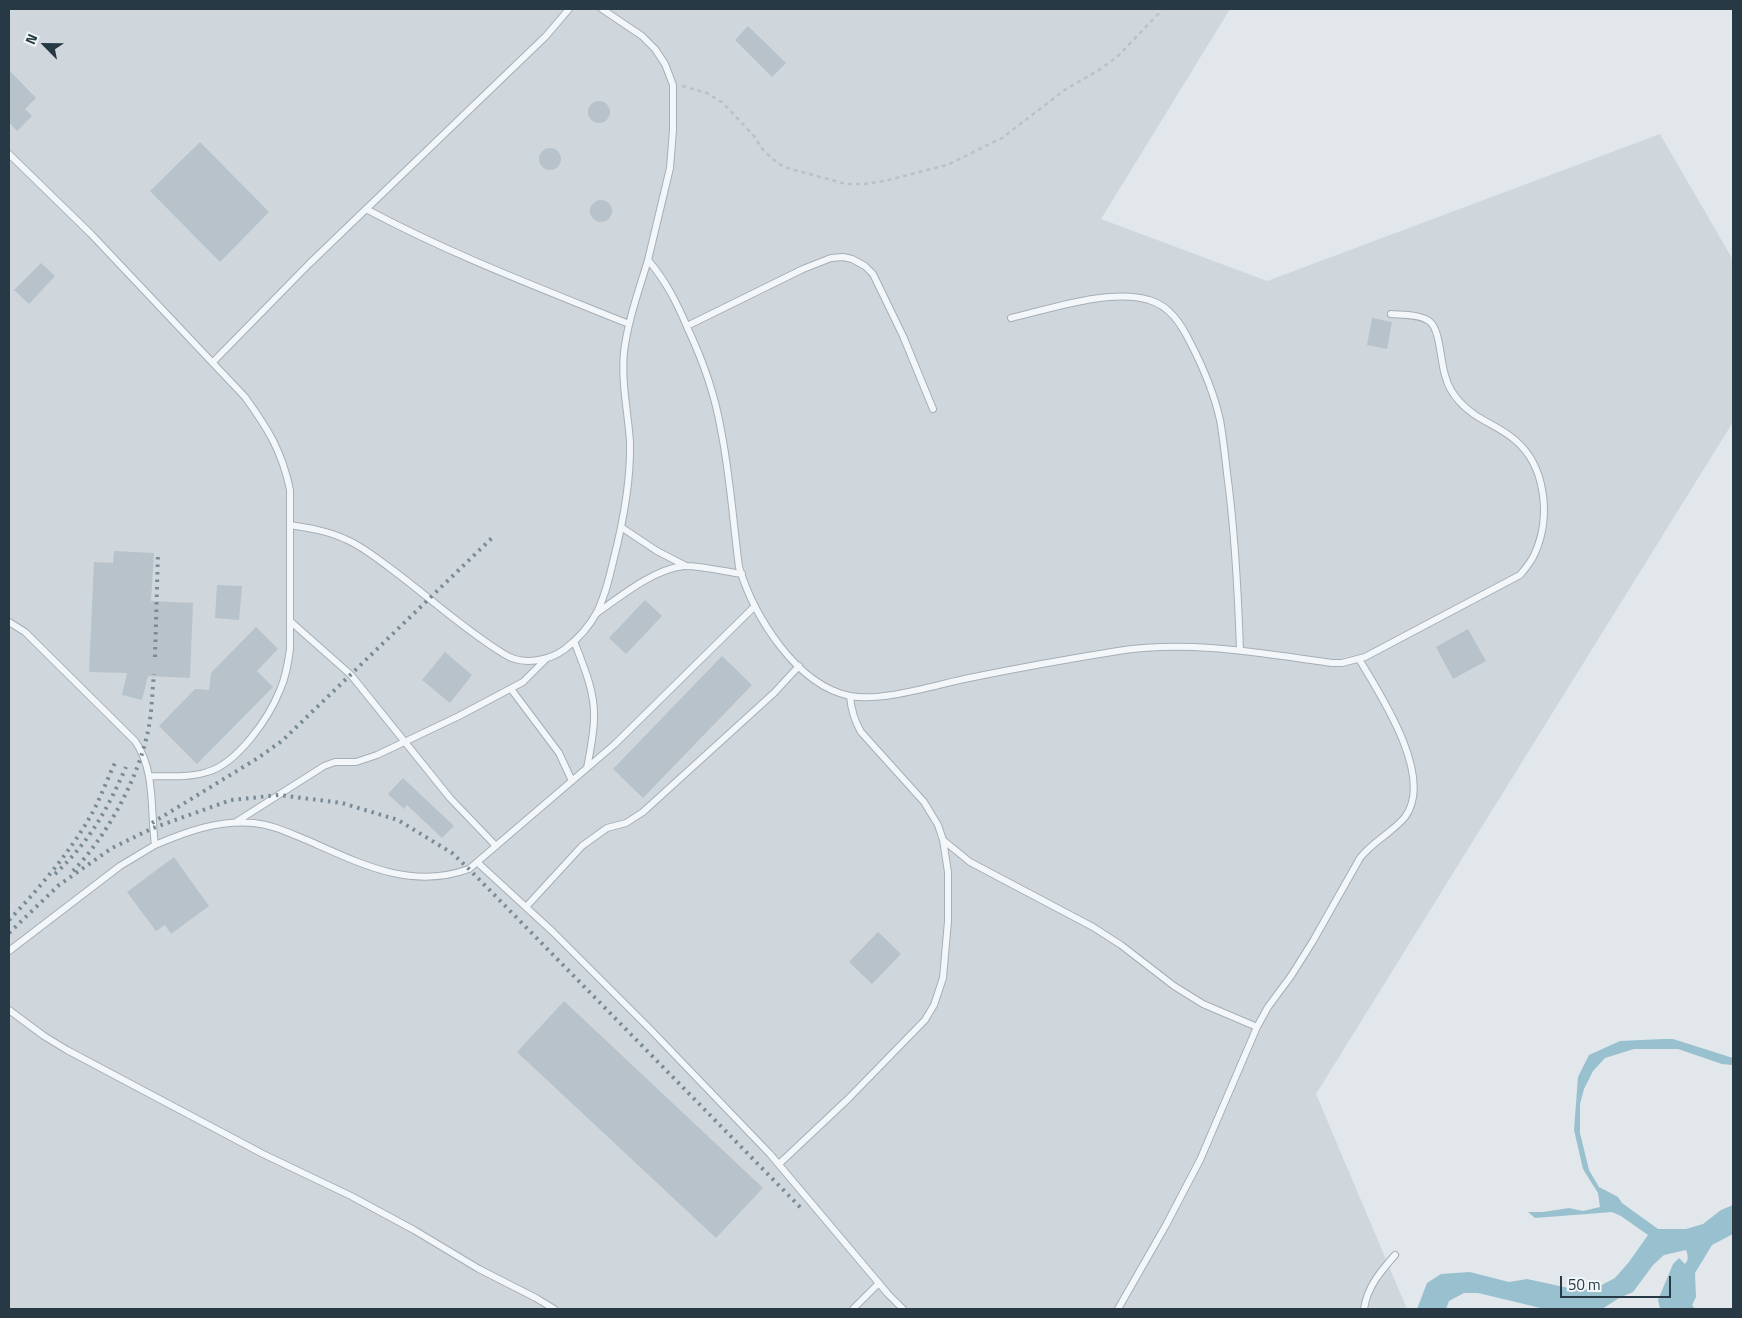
<!DOCTYPE html>
<style>
body{margin:0}
#map{position:relative;width:1742px;height:1318px;overflow:hidden;background:#e1e7eb;font-family:"Titillium Web",sans-serif}
canvas{display:block}
.frame{position:absolute;inset:0;border:10px solid #273945;pointer-events:none}
.north{position:absolute;left:20px;top:20px;width:50px;height:50px;-webkit-text-stroke:4px #f1f6f8;paint-order:stroke;rotate:293deg;font-size:14px;font-weight:700;line-height:20px;text-align:center;color:#273945}
.north::after{content:'';display:block;margin:auto;width:18px;height:22px;background:#273945;clip-path:polygon(50% 0,100% 100%,50% 72%,0 100%)}
.scale{position:absolute;left:1560px;top:1276px;width:111px;height:22px;box-sizing:border-box;border:2px solid #273945;border-top:0;padding-left:6px;font-size:15px;line-height:18px;white-space:nowrap;color:#273945;-webkit-text-stroke:4px #f1f6f8;paint-order:stroke}
</style>
<div id="map">
<canvas width="1742" height="1318"></canvas>
<div class="frame"></div>
<div class="north">N</div>
<div class="scale">50 m</div>
</div>
<script>
const ctx = document.querySelector('canvas').getContext('2d');
ctx.lineJoin = 'round';
function fill(path, color) { ctx.fillStyle = color; ctx.fill(path, 'evenodd'); }
function trace(path, color, width, dash) { ctx.strokeStyle = color; ctx.lineWidth = width; ctx.lineCap = dash ? 'butt' : 'round'; ctx.setLineDash(dash || []); ctx.stroke(path); }
fill(new Path2D(`
 M9,9h1221l-129,210 166,62 393,-147 73,126v162l-417,672 91,215h-1398z`), '#cfd7dd');
fill(new Path2D(`
 M1663,1039h10l60,19v7l-11,-1 -44,-15h-44l-29,9 -12,13 -9,18 -4,15v29l9,37 10,17 19,10 4,6 36,26h28l17,-5 18,-14 12,-5v29l-21,11 -17,28 1,24 -4,8 3,4h-35l-2,-9 15,-36 6,-6 6,6c4,-4 3,-9 1,-14l-22,5 -11,10 -20,27 -14,6 -17,11h-57l-67,-16h-14l-15,8 -3,8h-29l10,-26 14,-9 29,-2 39,10 18,-3 51,11 16,-1 21,-11 14,-16 19,-27 -27,-19 -9,-4 -77,6 -7,-6h15l26,-4 14,3 17,-4 -2,-14 -15,-24 -9,-39 4,-53 11,-22 31,-14z`), '#98c0cf');
fill(new Path2D(`
 M748,26l38,37 -14,14 -37,-37z
 M9,70l27,28 -11,11 7,7 -15,15 -8,-9z
 M588 112a11 11 0 1 1 22 0a11 11 0 1 1-22 0Z
 M200,142l69,70 -49,50 -70,-71z
 M539 159a11 11 0 1 1 22 0a11 11 0 1 1-22 0Z
 M590 211a11 11 0 1 1 22 0a11 11 0 1 1-22 0Z
 M41,263l14,13 -26,28 -15,-14z
 M1372,318l20,4 -5,27 -20,-4z
 M114,551l40,2 -3,48 42,2 -3,75 -42,-2 -6,24 -20,-5 5,-22 -38,-1 5,-110 19,1z
 M217,585l25,1 -3,34 -24,-2z
 M645,600l17,16 -36,38 -17,-16z
 M256,627l22,22 -21,22 16,16 -76,77 -38,-38 36,-37 14,1 2,-17z
 M1468,629l18,32 -33,18 -17,-32z
 M445,652l27,23 -22,28 -28,-23z
 M722,656l30,29 -109,113 -30,-29z
 M403,778l51,48 -12,12 -35,-33 -3,4 -16,-15z
 M174,857l35,49 -38,28 -6,-9 -9,6 -29,-39z
 M878,932l23,22 -29,30 -23,-22z
 M564,1001l199,187 -47,50 -199,-186z`), '#b7c2ca');
const lane = new Path2D(`
 M602,9l40,27 13,13 10,15 8,21v45l-3,38 -22,92c18,21 29,43 40,69 15,32 27,66 33,101 9,45 12,91 18,137 15,49 57,118 111,129 34,6 85,-11 119,-18 49,-10 99,-19 149,-27 73,-11 141,2 214,12h10l23,-6 155,-82c6,-7 12,-14 15,-22 16,-36 11,-87 -20,-113 -17,-15 -41,-21 -56,-39 -6,-7 -11,-14 -13,-23 -6,-14 -5,-49 -17,-57 -10,-7 -27,-6 -38,-7
 M9,154l82,80 154,163c23,32 37,54 45,93v159c-2,14 -4,28 -10,41 -11,28 -43,74 -73,82 -18,6 -39,4 -57,4
 M366,209c84,45 174,79 263,115
 M1011,318c39,-9 100,-30 138,-18 21,6 32,24 41,42 13,25 24,51 30,78 3,17 5,35 7,53 8,59 11,118 13,177
 M687,326l116,-57 28,-11 12,-1 9,2 13,7 8,8 30,62 30,73
 M213,362l96,-98 237,-228 23,-27
 M290,525c19,3 38,6 55,14 17,7 30,18 45,29 38,28 73,61 114,86 18,12 45,7 61,-5 13,-10 24,-22 32,-37 8,-16 12,-33 16,-50 10,-39 18,-79 17,-120 -2,-30 -9,-60 -6,-90 4,-32 15,-62 24,-92
 M621,527l36,24 29,15
 M597,613c24,-17 57,-44 87,-47 13,-1 43,6 58,8
 M290,621l61,54 99,123 46,48
 M9,622l16,10 110,109c21,30 15,69 20,104l-35,21 -111,85
 M574,641c9,24 21,50 20,76 0,17 -4,35 -7,51
 M511,689l48,64 13,28
 M850,696c1,13 4,24 11,36l63,70 14,23 5,15 27,22 123,65 28,18 53,41 29,18 54,23
 M236,822l88,-56 11,-4h21l21,-7 82,-39 64,-34 23,-23
 M155,845c33,-14 63,-25 99,-22 20,2 37,11 55,18 52,23 102,49 160,28l146,-125 140,-138
 M478,863l75,69 97,97 120,125 118,140 15,15
 M526,907l56,-61 25,-18 19,-5 17,-11 131,-119 25,-27
 M9,1010l35,26 23,14 196,104 88,42 63,34 65,39 57,29 18,11
 M779,1164l69,-65 77,-79 9,-15 9,-27 5,-57v-49l-5,-32
 M853,1309l26,-26
 M1118,1309l48,-84 34,-65 57,-133 11,-20 23,-31 22,-35 47,-83c12,-16 33,-26 45,-41 30,-40 -25,-123 -46,-158
 M1364,1309c3,-22 17,-38 31,-54`);
trace(lane, '#a5afb6', 8);
trace(new Path2D(`
 M682,86l25,7 16,10 31,33 9,14 11,10 10,7 62,17h19l19,-3 63,-16 55,-27 64,-49 33,-19 18,-13 46,-48`), '#bbc2c7', 2.5, [4, 4]);
trace(lane, '#f4f7f9', 6);
trace(new Path2D(`
 M155,657l3,-104
 M152,823l106,-65 25,-18 212,-205
 M73,871c34,-35 65,-92 75,-140 4,-18 4,-38 6,-57
 M55,874c35,-33 52,-64 71,-107
 M9,920c28,-29 61,-68 81,-103 10,-17 17,-38 26,-56
 M9,933l50,-48 53,-37 41,-20 78,-28 48,-5 63,8 56,17 54,33 17,16 332,339`), '#788b97', 4, [2.5, 5]);
</script>
